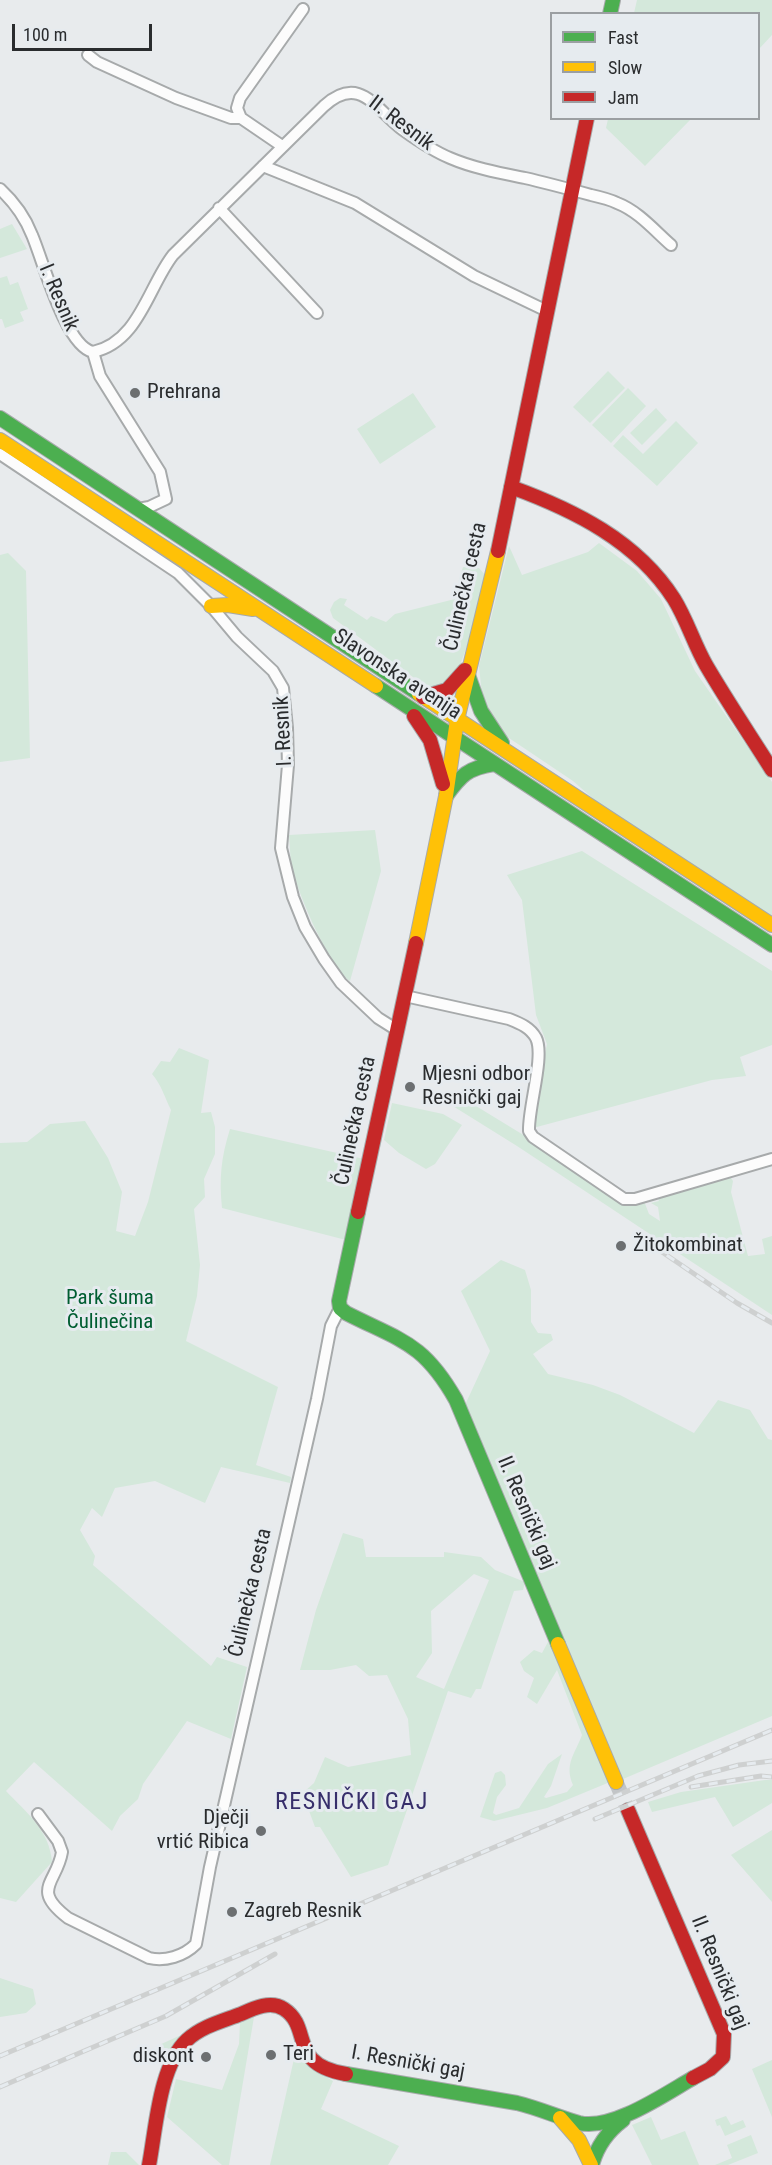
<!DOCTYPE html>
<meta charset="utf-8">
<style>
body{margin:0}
#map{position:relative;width:772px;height:2165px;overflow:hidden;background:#e8ebed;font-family:"Roboto Condensed",sans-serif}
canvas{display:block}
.legend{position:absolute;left:550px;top:12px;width:210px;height:108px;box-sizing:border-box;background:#e6ebef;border:2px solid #9b9fa2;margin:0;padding:8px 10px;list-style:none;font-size:18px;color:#2a2c2e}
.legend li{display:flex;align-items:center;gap:12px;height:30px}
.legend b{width:30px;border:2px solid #9b9fa2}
.scale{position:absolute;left:12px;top:24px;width:140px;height:27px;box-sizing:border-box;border:3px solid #2a2c2e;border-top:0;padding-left:8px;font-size:18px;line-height:21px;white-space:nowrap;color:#2a2c2e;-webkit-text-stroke:4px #e6ebef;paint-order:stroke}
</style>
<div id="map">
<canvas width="772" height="2165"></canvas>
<ul class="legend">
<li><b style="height:8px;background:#4caf50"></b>Fast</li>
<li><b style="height:8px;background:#ffc107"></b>Slow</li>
<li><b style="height:8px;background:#c62828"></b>Jam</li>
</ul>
<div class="scale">100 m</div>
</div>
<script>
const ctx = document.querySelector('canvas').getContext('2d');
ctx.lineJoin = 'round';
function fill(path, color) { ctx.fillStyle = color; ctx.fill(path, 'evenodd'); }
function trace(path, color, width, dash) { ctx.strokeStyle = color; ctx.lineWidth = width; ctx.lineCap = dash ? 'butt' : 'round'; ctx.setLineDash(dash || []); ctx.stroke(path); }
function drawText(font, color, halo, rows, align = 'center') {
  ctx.font = font + ' "Roboto Condensed",sans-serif'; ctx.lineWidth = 6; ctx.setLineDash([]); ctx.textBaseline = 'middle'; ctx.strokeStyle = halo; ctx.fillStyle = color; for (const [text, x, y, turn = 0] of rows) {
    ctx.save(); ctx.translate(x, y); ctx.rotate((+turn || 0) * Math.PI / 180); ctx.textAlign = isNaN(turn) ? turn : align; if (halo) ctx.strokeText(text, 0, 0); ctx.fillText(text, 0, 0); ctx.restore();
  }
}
fill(new Path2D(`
 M637,0h135v35l-13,14 -1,-35 -124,-1z
 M608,119v-1l83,1 -46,47 -39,-38z
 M12,224l15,25 -27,9v-29z
 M7,276l3,9 8,-3 10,27 -8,3 4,9 -19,7 -3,-9h-2v-41z
 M608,371l17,17 -35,35 -17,-16z
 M628,388l18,18 -35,37 -19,-18z
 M413,393l23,34 -56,37 -23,-35z
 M656,408l11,12 -25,25 -12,-12z
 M676,421l22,22 -41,43 -44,-40 10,-11 20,19z
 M599,543l38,28 24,28 34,72 77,111v135l-175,-115 -24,-21 -67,-45 -23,-31 -4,-39 30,-120 13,29 66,-23z
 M8,553l18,18 4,187 -30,4v-207z
 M463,567l16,1 6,7c-6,24 -19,95 -38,109 -6,5 -15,3 -22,2l-92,-68 -3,-8 4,-8 6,-4 7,1 -3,6 23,15 4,-4 15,6 9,-8 64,-16 -2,-12z
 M375,830l6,41 -31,110c-21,-13 -54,-92 -59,-117 -1,-9 -1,-19 -2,-29z
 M582,851l190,120v74l-32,12 6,19 -34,4 -179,48 -1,-6 15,-78 -11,-29 -14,-115 -15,-25z
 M179,1048l30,12 -8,53 10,-1 4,15v27l-11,25 1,18 -11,12 6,56 -3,31 -11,45 92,46 -22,78 35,12 -1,6 -69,-16 -16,36 -50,-22 -40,7 -13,29 -10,-9 -12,22 15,26 -2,9 118,101 6,-9 30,10 -16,72 -44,-18 -44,63 -5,15 -18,17 -8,15 -78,-69 -28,29c20,21 44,40 46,71l-36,40 -16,-4v-755l27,-1 23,-18 35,-3 23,37 14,34 -6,39 19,5 13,-34 23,-92c-6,-12 -10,-26 -19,-36l9,-13 9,1z
 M448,1094l10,1 72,44 91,61 23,1 5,13 11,7 -2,-14 -7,-4 8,-2 -1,-3 70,-24 5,7 -2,11 17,64 17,-2 -3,-15 10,-3v79l-255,-169 -69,-43z
 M392,1103l51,11 19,11 -27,39 -9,5 -27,-16 -15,-13z
 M230,1129l134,30 -18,81 -124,-32c-3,-30 -1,-50 8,-79z
 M501,1260l24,10 6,20v32l7,11 13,1 2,6 -20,14 15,20 45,11 27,10 74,38 24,-33 32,10 18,29 4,1v276l-149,63 -158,-374 25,-54 -29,-60z
 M343,1533l20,6 3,18h78v-5l37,5 14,13 30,12 -2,8 -9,1 -33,98h-5l-5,9 -23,-7 -60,174 -37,12 -31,-50h-5l-7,-19h-9l-3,-9 18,-16 11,-26 23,10 63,-12 -3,-36 -21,-44 -18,1 -13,-11 -26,5h-30l16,-60zM474,1574l15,6 -45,109 -28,-12 16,-24 -1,-42z
 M548,1642l6,7 56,133 -63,26 -53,13 -14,-4 15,-44 6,-2 4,4 1,10 -9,12 -4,16 3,2 23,-7 29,-44 14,-10 -11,32 -7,11 2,1 21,-6 6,-7c-9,-21 2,-31 9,-50l-25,-65 -20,34 -10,-7 7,-19 -10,-7 -4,-9 14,-12 8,3z
 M765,1780h7v23l-39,24 -18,-30 -63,15 -4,-10 33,-10z
 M772,1830v72l-41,-47z
 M0,1978l33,11 3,15 -10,9 -26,4z
 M254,2017l-25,148h-7l-55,-48 9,-38 46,11 17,-46 1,-21z
 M181,2035l-18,27 -6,-16z
 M296,2050l4,1 13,18 20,12 -12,28 78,37 -11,19h-118z
 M772,2060v57l-20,-48z
 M726,2116l5,9 12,-5 3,7 -21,9 -5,-11 -3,1 -2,-6z
 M651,2117l10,23 24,-9 14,34h-47l-20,-40z
 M751,2135l7,18 -30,12h-13l17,-7 -5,-13z
 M111,2152h15l13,13h-31z`), '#d4e8db');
trace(new Path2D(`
 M616,1782l12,28`), '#c2c5c7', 15, [15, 8]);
const street = new Path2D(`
 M88,55l9,7 79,36 55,20h10l41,28
 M241,118l-4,-10 3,-10 63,-89
 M263,166l92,37 119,73 73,35
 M0,189c14,13 25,28 32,46 11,25 33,111 61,117
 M219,208l98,105
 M93,352c46,-10 55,-65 80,-97l151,-149c36,-33 52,4 79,24 14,10 30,21 47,28 23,10 50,15 75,20 22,5 44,11 66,17 9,2 18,4 26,8 21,8 37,27 54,42
 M93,352l7,24 60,96 6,27 -17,8 -11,2
 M0,454l178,119 33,33 26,31 36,34 10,17 4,40 1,37 -7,83 12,49 12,30 19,32 17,24 37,35 19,12
 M405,996l104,23c10,4 21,8 27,19 9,18 -8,70 -7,93l4,6 91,62h11l137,-40
 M38,1814l20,27 4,11c-5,31 -32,37 6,66l81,40c16,4 35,-2 47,-14l14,-77 107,-468 14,-73 9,-18`);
const fast = new Path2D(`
 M610,14l3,-14
 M0,418l419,276
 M468,675l13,36 21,32
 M376,686l396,259
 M446,796c15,-21 22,-28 48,-32
 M358,1212l-19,89 1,7 6,5c55,28 77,29 110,87l102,244
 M346,2074l171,29c21,5 41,14 62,20 33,8 86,-29 114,-45
 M592,2165c5,-19 15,-33 31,-45`);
const slow = new Path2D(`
 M0,440l376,246
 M211,606l17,-1 25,4
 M419,694l353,231
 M416,943l30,-147 11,-76 41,-169
 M558,1644l58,138
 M560,2118l19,22 12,25`);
const jam = new Path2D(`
 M511,487c63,23 126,54 163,112 13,21 20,45 32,66 21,36 44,70 66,105
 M498,551l89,-433
 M423,697l24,-7 18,-20
 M414,716l16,24 13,44
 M358,1212l58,-269
 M628,1810l96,224 -1,23 -13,12 -17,9
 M149,2165c7,-36 10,-99 38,-125 15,-14 36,-19 54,-26 13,-6 30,-14 43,-5 29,19 3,55 62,65`);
trace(street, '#a7aaab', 14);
trace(fast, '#a7aaab', 16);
trace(slow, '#a7aaab', 16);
trace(jam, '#a7aaab', 16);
trace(street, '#fcfcfc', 10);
trace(fast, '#4caf50', 14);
trace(slow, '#ffc107', 14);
trace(jam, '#c62828', 14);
const rail = new Path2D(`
 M637,1235l100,68 35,20
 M691,1787l70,-11 11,1
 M595,1819l103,-43 41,-11 33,-4
 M0,2056l772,-326
 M0,2087l166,-71 109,-62`);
trace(rail, '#ced0d0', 5);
trace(rail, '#e6ebef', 3, [9]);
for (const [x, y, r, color] of [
 [135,393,6,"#6c6f71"],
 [410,1087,6,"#6c6f71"],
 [621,1246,6,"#6c6f71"],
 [261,1831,6,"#6c6f71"],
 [232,1912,6,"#6c6f71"],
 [271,2055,6,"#6c6f71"],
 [206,2057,6,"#6c6f71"]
]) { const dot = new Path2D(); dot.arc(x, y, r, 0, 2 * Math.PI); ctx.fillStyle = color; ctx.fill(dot); trace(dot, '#e6ebef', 2); }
drawText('21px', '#2a2c2e', '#e6ebef', [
 ["II. Resnik",401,124,37],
 ["I. Resnik",58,298,67],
 ["Čulinečka cesta",466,587,-77],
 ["Slavonska avenija",397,675,33],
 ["I. Resnik",284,731,-93],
 ["Čulinečka cesta",356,1121,-78],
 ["II. Resnički gaj",526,1513,67],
 ["Čulinečka cesta",251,1593,-77],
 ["II. Resnički gaj",719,1973,68],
 ["I. Resnički gaj",408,2063,10]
]);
drawText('21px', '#2a2c2e', '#e6ebef', [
 ["Prehrana",147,393],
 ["Mjesni odbor",422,1075],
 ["Resnički gaj",422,1099],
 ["Žitokombinat",633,1246],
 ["Dječji",249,1819,"right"],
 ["vrtić Ribica",249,1843,"right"],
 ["Zagreb Resnik",244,1912],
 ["Teri",283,2055],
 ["diskont",194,2057,"right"]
], 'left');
drawText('21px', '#005d31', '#e6ebef', [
 ["Park šuma",110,1299],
 ["Čulinečina",110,1323]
]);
ctx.letterSpacing = '1.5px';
drawText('24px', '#372f6b', '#e6ebef', [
 ["RESNIČKI GAJ",352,1803]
]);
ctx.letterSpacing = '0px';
</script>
